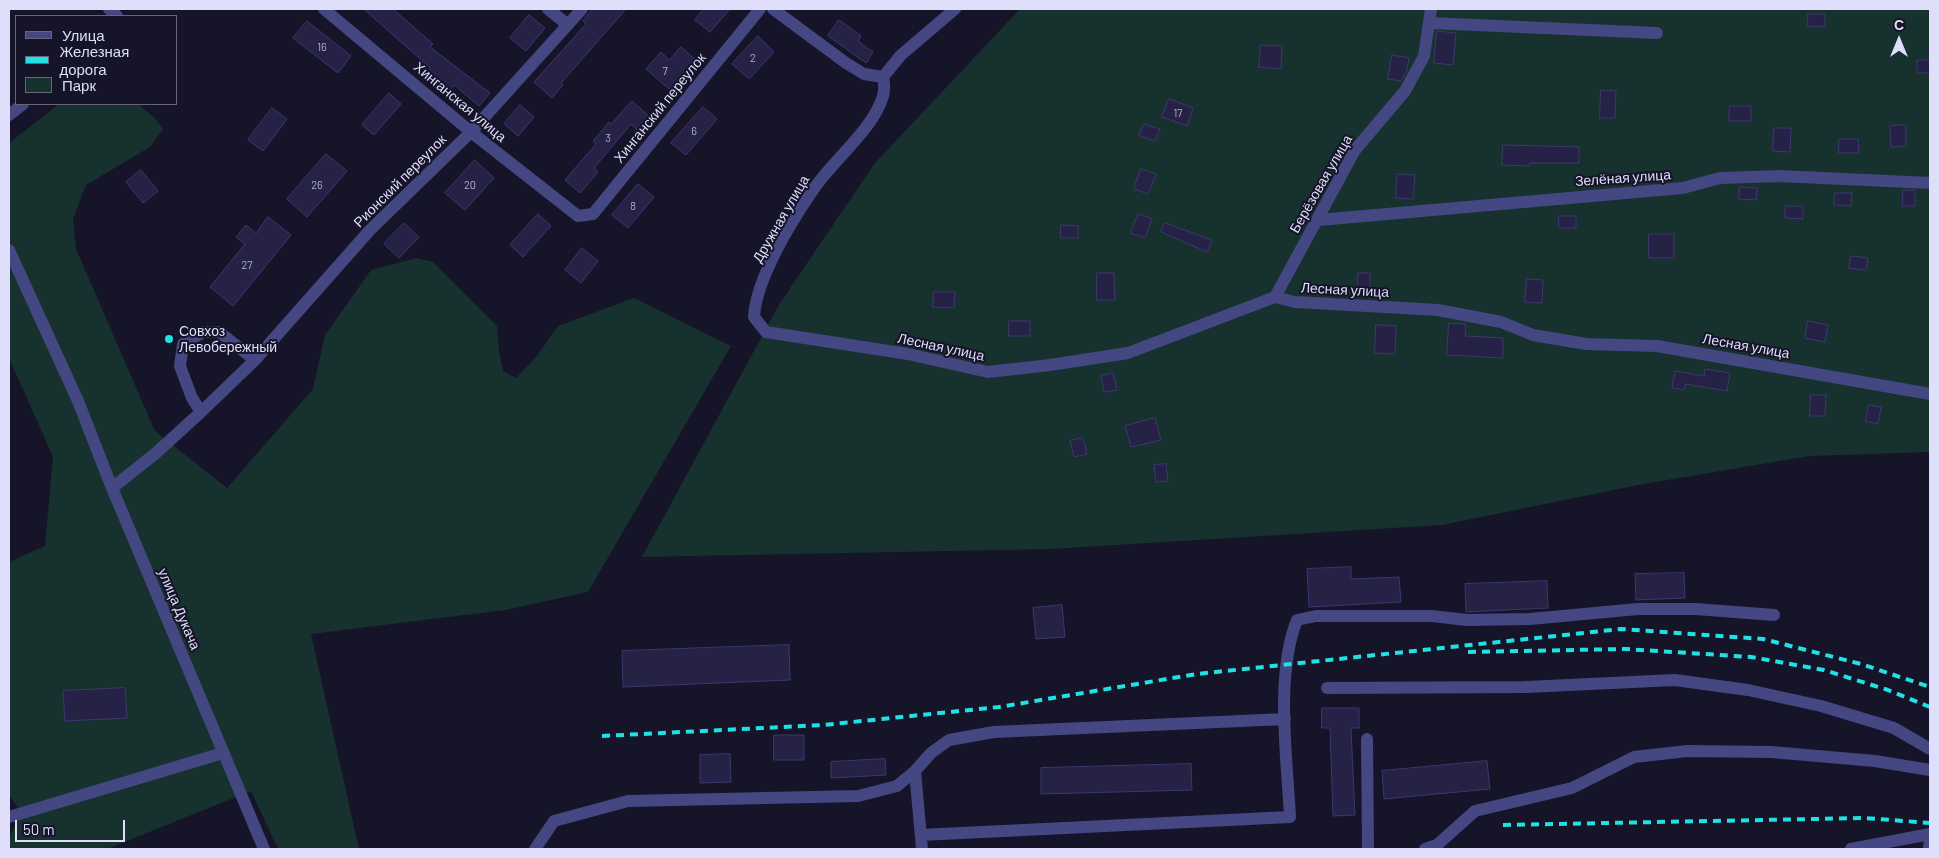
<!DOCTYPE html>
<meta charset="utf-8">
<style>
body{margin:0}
#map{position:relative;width:1939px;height:858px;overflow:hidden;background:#151428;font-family:Barlow,sans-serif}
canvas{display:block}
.frame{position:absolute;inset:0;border:10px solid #dfdefb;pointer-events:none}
.legend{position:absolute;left:15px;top:15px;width:162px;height:90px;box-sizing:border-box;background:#151428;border:1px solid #66657c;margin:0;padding:6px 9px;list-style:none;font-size:15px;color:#dfdefb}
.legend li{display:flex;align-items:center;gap:10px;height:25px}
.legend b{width:25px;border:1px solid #66657c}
.north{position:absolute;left:1874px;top:15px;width:50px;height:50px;-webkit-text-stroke:4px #151428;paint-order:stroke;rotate:0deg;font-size:14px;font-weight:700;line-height:20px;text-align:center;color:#dfdefb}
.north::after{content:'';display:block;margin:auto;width:18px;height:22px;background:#dfdefb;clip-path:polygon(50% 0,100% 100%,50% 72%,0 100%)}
.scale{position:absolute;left:15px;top:820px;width:110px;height:22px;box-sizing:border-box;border:2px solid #dfdefb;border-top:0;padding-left:6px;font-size:15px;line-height:18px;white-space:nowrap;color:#dfdefb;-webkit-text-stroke:4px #151428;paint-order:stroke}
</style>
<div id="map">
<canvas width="1939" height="858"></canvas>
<div class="frame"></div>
<ul class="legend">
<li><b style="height:6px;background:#444781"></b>Улица</li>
<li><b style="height:6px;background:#21e1e4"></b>Железная дорога</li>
<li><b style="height:14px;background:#17312e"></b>Парк</li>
</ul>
<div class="north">С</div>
<div class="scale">50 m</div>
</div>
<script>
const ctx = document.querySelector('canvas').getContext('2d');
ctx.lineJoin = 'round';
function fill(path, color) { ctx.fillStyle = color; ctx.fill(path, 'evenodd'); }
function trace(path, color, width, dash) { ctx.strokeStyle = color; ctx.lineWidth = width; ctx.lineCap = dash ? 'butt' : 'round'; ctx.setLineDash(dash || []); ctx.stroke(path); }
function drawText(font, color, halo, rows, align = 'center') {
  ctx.font = font + ' Barlow,sans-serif'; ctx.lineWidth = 4; ctx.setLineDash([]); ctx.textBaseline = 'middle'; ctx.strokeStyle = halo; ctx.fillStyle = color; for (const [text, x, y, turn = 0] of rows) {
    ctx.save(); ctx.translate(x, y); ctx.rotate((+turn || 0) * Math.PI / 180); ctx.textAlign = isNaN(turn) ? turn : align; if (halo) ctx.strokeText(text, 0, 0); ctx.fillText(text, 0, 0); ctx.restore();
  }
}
fill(new Path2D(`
 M1020,9h910v443l-120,4 -167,28 -201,41 -391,24 -409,8 138,-254 95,-140z
 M59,104h79l16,13 9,12 -13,18 -64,38 -13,34 3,30 79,182 72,57 86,-99 12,-54 46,-65 45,-12 17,4 64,64 2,24 4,21 13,7 21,-22 21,-30 76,-28 97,48 -143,246 -83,18 -194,24 48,215h-81l-27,-58 -144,58h-98v-12l13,-24 -13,-18v-233l36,-16 8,-89 -44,-99v-215z`), '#17312e');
const building = new Path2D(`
 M364,9h29l40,35 -3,3 60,46 -11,13 -25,-21 -4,5 -23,-18 3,-4z
 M593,9h33l-65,74 2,2 -11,13 -18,-16 52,-58 -3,-3z
 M704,9h26l-20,23 -15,-12z
 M1808,14h17v13l-17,-1z
 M529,15l16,13 -19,23 -16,-13z
 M839,20l22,16 -3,5 15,11 -7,11 -38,-27z
 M307,21l44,35 -13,17 -45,-35z
 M1437,31l19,2 -3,32 -19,-2z
 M758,36l16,16 -25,27 -17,-15z
 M1261,45l21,1 -1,23 -22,-2z
 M681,47l14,12 -25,31 -24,-21 15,-17 8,8z
 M1392,55l17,3 -2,12 -6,11 -13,-2z
 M1930,60v13h-13v-12z
 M1601,90l15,1 -1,27h-15z
 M389,93l12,11 -27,31 -12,-10z
 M1169,99l24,9 -6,18 -25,-9z
 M632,101l18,16 -12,14 -7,-7 -37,44 4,4 -18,21 -15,-13 31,-36 -3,-3 16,-19 2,2z
 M520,105l14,12 -16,19 -14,-12z
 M1730,106h21v15h-22z
 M703,107l14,12 -31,36 -15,-12z
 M272,108l15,11 -24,32 -15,-11z
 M1144,124l16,5 -5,12 -16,-6z
 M1906,125v21l-15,1 -1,-21z
 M1774,128h17l-1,24 -17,-1z
 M1839,139h19l1,14h-20z
 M1503,145l76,2v16h-49v3l-28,-1z
 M326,154l21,17 -40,46 -20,-18z
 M475,160l19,18 -29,32 -20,-17z
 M1141,169l15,5 -8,20 -14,-5z
 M141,170l17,21 -15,12 -17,-21z
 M1397,174l18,1 -2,24 -17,-1z
 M638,184l16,13 -26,31 -16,-13z
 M1740,187l17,1 -1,12 -17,-1z
 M1903,190h12v16h-12z
 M1835,193h17l-1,13 -17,-1z
 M1786,206h17v13l-18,-1z
 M538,214l13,12 -28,31 -13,-12z
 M1138,214l14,5 -7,19 -14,-5z
 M1559,216h17v12h-17z
 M268,217l23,18 -58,71 -23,-19 35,-43 -9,-7 10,-12 10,8z
 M404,223l15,14 -20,21 -15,-14z
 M1165,223l47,17 -5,12 -46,-20z
 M1061,225l17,1v12h-17z
 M1649,234h25v24h-25z
 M582,248l16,13 -17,22 -16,-13z
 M1851,256l17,2 -2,12 -17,-2z
 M1097,273h17l1,27h-18z
 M1358,273h12v17l-12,1z
 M1527,279l16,1 -1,23 -17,-1z
 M934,292h21l-1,16 -21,-1z
 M1009,321h21v15h-21z
 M1808,321l20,4 -3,17 -20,-4z
 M1449,323l17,1 -1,12 38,2v20l-56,-3z
 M1376,325l20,1 -1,28 -20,-1z
 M1705,369l25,4 -3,18 -42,-7 -1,6 -12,-2 3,-17 29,5z
 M1113,373l4,17 -13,2 -3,-16z
 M1811,395h15l-1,21h-15z
 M1869,405l12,2 -3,17 -12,-3z
 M1155,418l6,22 -30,7 -6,-21z
 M1083,438l4,16 -13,3 -4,-16z
 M1166,464l2,17 -12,1 -2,-17z
 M1351,567v12l48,-2 2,25 -92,5 -2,-38z
 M1684,573l1,25 -49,2 -1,-26z
 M1547,581l1,27 -82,4 -1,-28z
 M1062,605l3,32 -29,2 -3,-31z
 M789,645l1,35 -167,7 -1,-36z
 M125,688l2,30 -62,3 -2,-30z
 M1322,708h37v20h-8l4,87 -22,1 -3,-88h-8z
 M774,735h30v25h-30z
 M730,754l1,28 -31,1v-28z
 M885,759l1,16 -55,3v-16z
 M1487,761l3,28 -106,10 -2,-28z
 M1191,764l1,26 -151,4v-26z`);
fill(building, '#262246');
trace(building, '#3d3770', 1);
trace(new Path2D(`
 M109,9l8,7
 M324,9l147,123 107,84 15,-2 167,-205
 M548,9l20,16
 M773,9l73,54 18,11 19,3 18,-22 54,-46
 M1430,23l227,10
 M883,77c1,5 2,13 0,19 -10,34 -50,64 -70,94 -22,32 -57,89 -59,127l12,15 142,22 80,18 62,-7 78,-12 147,-56 20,5 143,8 63,12 32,13 53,9 71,2 273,48
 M9,115l14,-11
 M1319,220l364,-32 37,-10 59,-2 151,7
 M9,250l69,151 34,87
 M1275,297l80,-147 50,-59 19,-35 7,-47
 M201,412l-9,-14 -12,-32 3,-22 20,-12h16l36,28
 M1327,688l199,-1 149,-7 73,10 73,16 73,22 36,21
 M1367,739l1,110
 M915,771l7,78
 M9,817l214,-64
 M921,835l369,-18c-3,-59 -15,-142 7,-197l19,-4h116l35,4 63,-1 108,-10h58l78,6
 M264,849l-152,-361 44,-35 45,-41 54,-52 115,-130 101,-98 111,-123
 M535,849l19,-28 74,-20 230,-5 39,-10 18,-15 16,-18 18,-13 45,-8 291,-13
 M1425,849l12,-4 38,-34 97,-23 62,-31 53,-6 84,1 104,9 55,9
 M1851,849l79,-15
 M1929,849l1,-13`), '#444781', 12);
trace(new Path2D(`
 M1468,652l158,-3 125,8 73,13 64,20 42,17
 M602,736l221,-11 176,-18 198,-33 424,-45 142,10 98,25 69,23
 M1503,825l362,-7 65,5`), '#21e1e4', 4, [8, 6]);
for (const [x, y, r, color] of [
 [169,339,5,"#21e1e4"]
]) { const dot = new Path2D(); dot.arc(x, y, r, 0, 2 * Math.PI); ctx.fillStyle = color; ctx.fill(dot); trace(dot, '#151428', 2); }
drawText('11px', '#b1afce', null, [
 ["16",322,47],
 ["2",753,58],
 ["7",665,71],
 ["17",1178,113],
 ["6",694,131],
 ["3",608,138],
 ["26",317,185],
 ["20",470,185],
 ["8",633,206],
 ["27",247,265]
]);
drawText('14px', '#dfdefb', '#151428', [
 ["Хинганская улица",460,102,40],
 ["Хинганский переулок",660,108,-51],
 ["Зелёная улица",1623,178,-4],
 ["Рионский переулок",400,181,-45],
 ["Берёзовая улица",1321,184,-60],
 ["Дружная улица",781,219,-60],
 ["Лесная улица",1345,290,3],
 ["Лесная улица",1746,346,10],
 ["Лесная улица",941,347,12],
 ["улица Дукача",179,609,67]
]);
drawText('14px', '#dfdefb', '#151428', [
 ["Совхоз",179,331],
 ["Левобережный",179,347]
], 'left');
</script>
